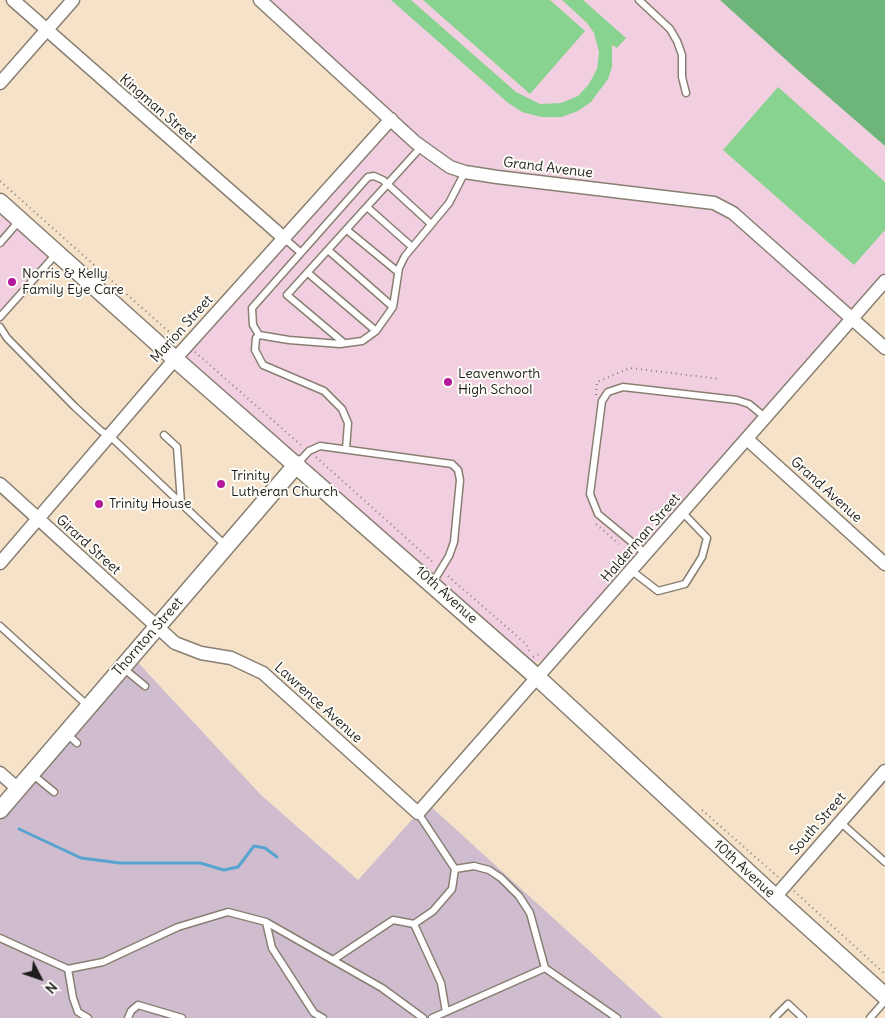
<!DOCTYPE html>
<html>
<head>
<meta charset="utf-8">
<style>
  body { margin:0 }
  #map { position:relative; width:885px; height:1018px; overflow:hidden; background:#f5e2c8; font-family:Delius,sans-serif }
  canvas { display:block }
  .north { position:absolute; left:15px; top:953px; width:50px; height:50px; -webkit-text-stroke:4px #fdfcf7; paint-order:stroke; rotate:131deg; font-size:14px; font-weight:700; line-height:20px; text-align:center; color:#1c1c1c }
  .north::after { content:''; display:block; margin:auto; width:18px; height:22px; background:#1c1c1c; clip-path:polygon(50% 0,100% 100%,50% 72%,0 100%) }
</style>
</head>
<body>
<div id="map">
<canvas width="885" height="1018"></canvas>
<div class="north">N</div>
</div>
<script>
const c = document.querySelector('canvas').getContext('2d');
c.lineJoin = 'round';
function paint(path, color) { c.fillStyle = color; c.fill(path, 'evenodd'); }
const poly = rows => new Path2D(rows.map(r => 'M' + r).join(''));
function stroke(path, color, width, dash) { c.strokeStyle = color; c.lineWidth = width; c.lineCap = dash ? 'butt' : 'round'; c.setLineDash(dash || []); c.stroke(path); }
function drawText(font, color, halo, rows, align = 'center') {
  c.font = font + ' Delius,sans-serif'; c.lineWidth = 4; c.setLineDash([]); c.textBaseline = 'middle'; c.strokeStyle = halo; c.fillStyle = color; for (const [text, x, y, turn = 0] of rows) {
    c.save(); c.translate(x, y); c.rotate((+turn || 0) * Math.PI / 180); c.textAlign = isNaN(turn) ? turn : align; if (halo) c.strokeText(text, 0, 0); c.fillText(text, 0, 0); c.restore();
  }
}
paint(poly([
  [260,0,720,0,885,146,885,281,547,659,530,664,175,359,391,119],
  [8,209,61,256,0,324,0,218]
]), '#f2cfe0');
paint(poly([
  [132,656,261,795,358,880,427,803,663,1018,0,1018,0,810]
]), '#cfbdcf');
paint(poly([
  [391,0,411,0,516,92,540,104,561,103,578,96,589,84,597,69,599,52,594,33,587,23,562,0,583,0,626,38,617,48,612,45,612,67,608,79,591,102,578,111,562,117,541,117,522,112,507,102],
  [423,0,550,0,585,31,530,94],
  [778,87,885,182,885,230,854,265,723,150]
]), '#89d390');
paint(poly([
  [720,0,885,0,885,146,795,68]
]), '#6eb57a');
stroke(poly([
  [19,829,81,858,120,863,200,863,224,870,238,867,254,846,265,848,277,857]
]), '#57a4d0', 3);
const service = poly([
  [639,0,670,29,677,41,682,55,682,77,686,93],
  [367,207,411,246],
  [431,224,383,180,374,176,368,177,252,308,253,325,259,335,289,340,340,344,362,341,376,331,393,307,399,268,405,256,449,203,465,172],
  [347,230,398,272],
  [285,239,300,252],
  [0,243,19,221],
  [328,250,393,307],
  [308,273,376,331],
  [0,317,57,253],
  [0,327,7,338,75,407,101,431,110,436,225,545],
  [259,335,256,338,255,350,263,365,324,391,342,409,348,423,346,449],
  [344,343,287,295,421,147],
  [164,435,177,447,181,503],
  [297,464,309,451,320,446,452,464,458,470,460,480,454,542,449,556,432,584],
  [646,554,598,514,590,494,602,401,608,392,623,387,737,400,749,404,766,418],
  [632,571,658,591,685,584,702,557,707,538,683,513],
  [0,626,88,706],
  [123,668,145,686],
  [67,734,77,743],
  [32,774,54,792],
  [840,822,885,862],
  [455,869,474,866,489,870,501,878,519,896,530,913,545,968,617,1018],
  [266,922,272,948,314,1013,323,1018],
  [414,924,441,983,446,1012],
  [0,938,68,969,103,962,178,927,228,912,266,922,382,988,423,1018],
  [333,960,393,920,414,924,433,911,452,889,455,869,418,813],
  [68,969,73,998,78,1012,88,1018],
  [128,1018,131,1011,138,1005,182,1018],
  [432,1018,545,968],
  [774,1018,788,1004,803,1018],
  [870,1018,885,1001]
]);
const minor = poly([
  [13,0,285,239],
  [260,0,415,142,450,167,465,172,497,177,714,203,733,213,885,348],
  [0,83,73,0],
  [747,439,885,564],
  [0,484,175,643,201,653,231,658,263,673,418,813,885,281],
  [0,563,175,359,391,119],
  [0,773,18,789],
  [775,897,885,771]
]);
const tertiary = poly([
  [0,202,175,359,538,678,775,897,885,996],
  [0,810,297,464]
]);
stroke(service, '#887f72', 9);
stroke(minor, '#887f72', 15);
stroke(tertiary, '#887f72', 19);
stroke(poly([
  [0,181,177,339],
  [195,352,302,446],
  [596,395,597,382,630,368,720,379],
  [316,457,435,564],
  [596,524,619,544],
  [448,576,526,644,531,654],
  [533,657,542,653],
  [702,810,778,877],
  [794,891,885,974]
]), '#887f72', 2, [1, 4]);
stroke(service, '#fff', 6);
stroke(minor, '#fff', 12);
stroke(tertiary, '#fff', 16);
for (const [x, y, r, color] of [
  [12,282,5,"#b5179e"],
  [448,382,5,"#b5179e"],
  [221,484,5,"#b5179e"],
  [99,504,5,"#b5179e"]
]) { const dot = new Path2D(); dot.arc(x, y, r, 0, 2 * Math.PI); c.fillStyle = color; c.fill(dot); stroke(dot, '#fdfcf7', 2); }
drawText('14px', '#1c1c1c', '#fdfcf7', [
  ["Kingman Street",158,109,41],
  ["Grand Avenue",548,168,7],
  ["Marion Street",182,329,-48],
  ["Grand Avenue",826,490,42],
  ["Halderman Street",641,538,-49],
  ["Girard Street",88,545,42],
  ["10th Avenue",446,595,42],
  ["Thornton Street",148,637,-49],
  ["Lawrence Avenue",318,703,42],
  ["South Street",818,824,-49],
  ["10th Avenue",744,869,43]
]);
drawText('14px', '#1c1c1c', '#fdfcf7', [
  ["Norris & Kelly",22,274],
  ["Family Eye Care",22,290],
  ["Leavenworth",458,374],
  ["High School",458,390],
  ["Trinity",231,476],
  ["Lutheran Church",231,492],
  ["Trinity House",109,504]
], 'left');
</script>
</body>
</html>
